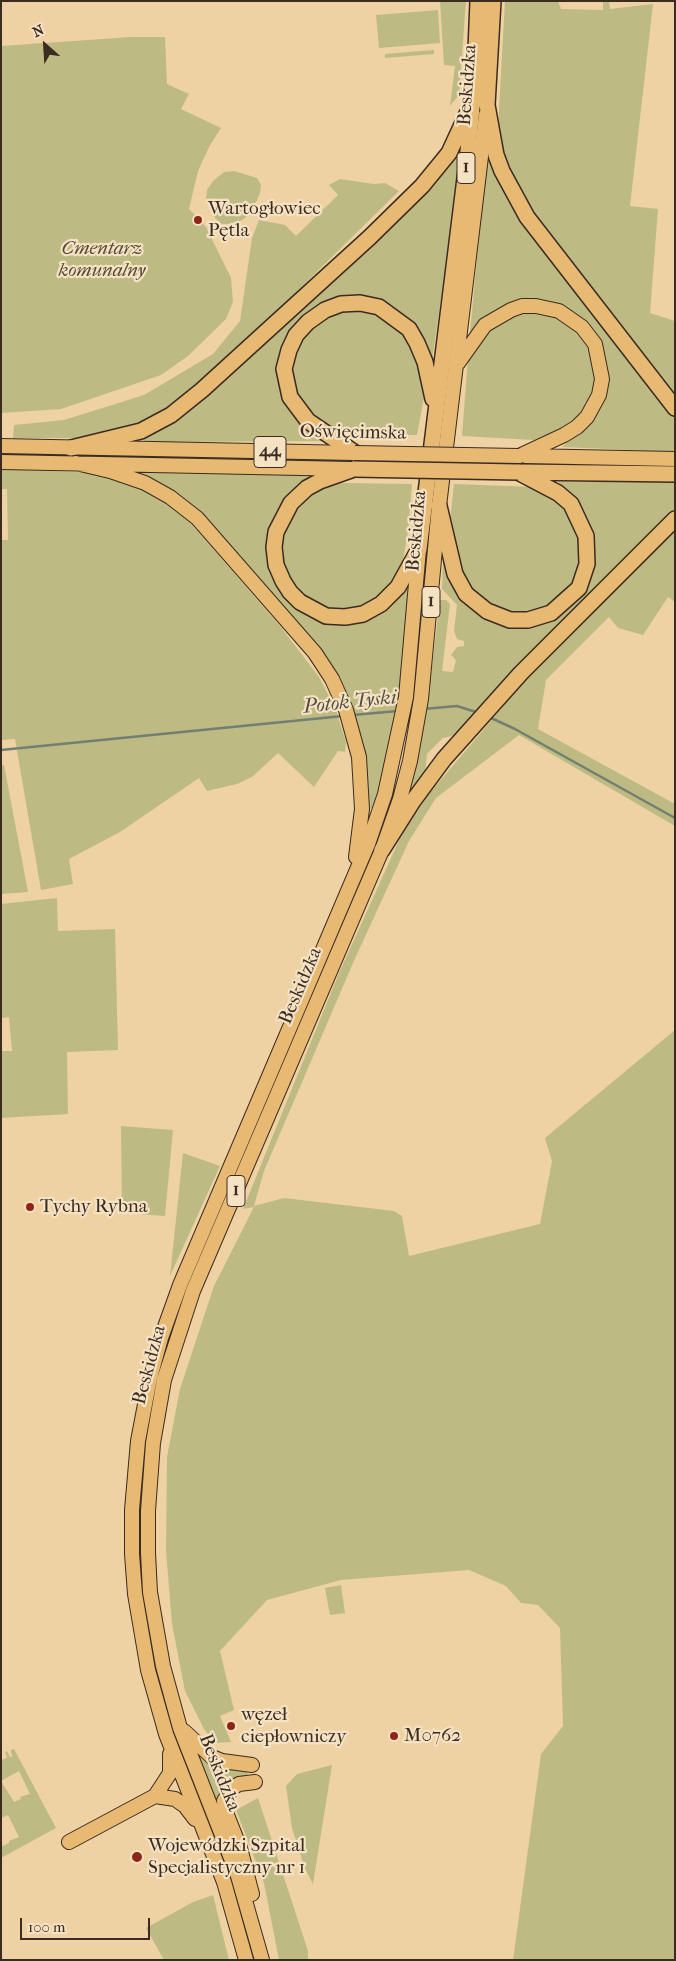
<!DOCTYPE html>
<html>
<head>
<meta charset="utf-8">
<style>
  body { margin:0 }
  #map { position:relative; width:676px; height:1961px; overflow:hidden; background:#eed2a3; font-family:"IM FELL French Canon",serif }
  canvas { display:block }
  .frame { position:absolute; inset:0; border:2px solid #3b2b22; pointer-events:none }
  .north { position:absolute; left:20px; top:20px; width:50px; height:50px; -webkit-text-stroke:4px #f4e2c3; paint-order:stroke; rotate:334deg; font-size:14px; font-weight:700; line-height:20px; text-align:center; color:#3b2b22 }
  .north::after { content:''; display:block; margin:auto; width:18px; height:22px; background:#3b2b22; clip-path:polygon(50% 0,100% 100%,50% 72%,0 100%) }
  .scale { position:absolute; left:20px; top:1918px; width:130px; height:22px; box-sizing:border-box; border:2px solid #3b2b22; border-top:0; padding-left:6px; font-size:15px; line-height:18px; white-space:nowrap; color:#3b2b22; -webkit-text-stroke:4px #f4e2c3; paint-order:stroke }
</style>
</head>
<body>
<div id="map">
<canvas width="676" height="1961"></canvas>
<div class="frame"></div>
<div class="north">N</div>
<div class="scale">100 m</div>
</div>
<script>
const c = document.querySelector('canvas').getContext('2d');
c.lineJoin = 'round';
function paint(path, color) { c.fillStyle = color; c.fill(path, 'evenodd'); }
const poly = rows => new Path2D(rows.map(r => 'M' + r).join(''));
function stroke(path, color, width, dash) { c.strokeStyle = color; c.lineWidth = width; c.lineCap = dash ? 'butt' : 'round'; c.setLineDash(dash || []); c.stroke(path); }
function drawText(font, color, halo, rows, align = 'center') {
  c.font = font + ' "IM FELL French Canon",serif'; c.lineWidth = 4.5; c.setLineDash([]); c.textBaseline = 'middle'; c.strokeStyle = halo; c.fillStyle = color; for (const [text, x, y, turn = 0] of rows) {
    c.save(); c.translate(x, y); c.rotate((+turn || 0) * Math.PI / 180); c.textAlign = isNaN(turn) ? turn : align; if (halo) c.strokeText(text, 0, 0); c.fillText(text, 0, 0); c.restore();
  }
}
paint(poly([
  [440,1,466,1,459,95,450,106,455,66,444,65],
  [505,1,558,1,561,9,603,10,603,1,609,1,610,9,653,4,630,206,658,209,650,313,675,321,675,397,557,245,519,191,505,163,498,128],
  [438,10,440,43,379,48,376,15],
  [131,37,165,37,167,84,189,94,181,109,221,128,209,147,198,171,189,209,206,227,231,278,233,302,226,319,188,356,161,375,61,409,1,413,1,46],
  [434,50,434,54,385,58,385,54],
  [463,145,432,361,418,330,401,313,377,299,326,304,279,372,328,441,145,442,143,437,458,146],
  [492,155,504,192,659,400,675,415,675,452,562,447,578,433,606,385,579,317,556,303,531,299,498,310,470,333,482,204,488,156],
  [234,171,257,178,261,185,260,193,254,207,245,218,235,224,222,224,215,218,206,198,207,190,213,181,224,172],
  [340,179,374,184,385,183,399,191,219,368,153,421,90,438,13,438,14,425,64,420,144,395,213,354,240,321,252,238,259,220,285,225,296,236,338,195,329,185],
  [343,307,369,308,402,326,419,357,425,392,417,435,353,435,336,432,318,423,292,392,289,372,303,333],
  [522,312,552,313,586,338,598,376,592,401,576,422,534,440,462,436,468,358,479,339,498,321],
  [11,452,355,458,354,463,11,457],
  [1,469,99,473,127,481,179,510,280,626,319,677,336,710,346,742,345,752,338,751,314,787,278,753,252,777,237,784,207,791,199,778,120,832,69,859,73,884,41,890,15,739,1,740,1,540,8,540,7,489,1,489],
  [133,471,319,475,300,487,276,512,269,539,282,588,337,621,410,578,402,681,388,765,375,808,367,809,342,689,165,488],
  [559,482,675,482,675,513,461,734,443,738,427,754,425,773,406,798,426,714,440,600,446,600,450,604,442,671,453,672,456,660,451,655,457,647,464,646,464,641,457,639,454,631,457,605,442,589,443,558,446,558,455,589,468,605,542,622,592,562,559,488],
  [347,483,412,484,408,531,401,572,379,601,353,612,332,614,290,587,279,565,283,527,292,507,324,484],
  [454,484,533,487,555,496,571,514,582,537,582,566,571,590,552,606,526,615,502,612,469,591,453,548,450,521],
  [675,524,675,602,668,597,643,635,618,628,609,617,546,680,538,729,675,804,675,826,519,735,436,798,409,841,353,963,264,1171,254,1206,284,1198,394,1211,402,1216,409,1256,540,1224,552,1161,545,1138,675,1030,675,1960,513,1960,541,1754,563,1726,560,1628,538,1605,521,1603,506,1586,469,1570,341,1580,267,1600,220,1651,234,1710,220,1716,231,1742,215,1743,204,1729,185,1691,172,1624,166,1551,167,1457,180,1389,214,1286,254,1207,243,1209,339,973,401,836,428,795,523,683,600,606,640,558],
  [4,765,28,892,1,894,1,766],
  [57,898,58,931,115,929,118,1050,67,1052,68,1114,1,1118,1,1051,12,1051,9,1017,1,1018,1,904],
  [121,1126,173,1130,165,1216,122,1213],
  [183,1153,220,1166,170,1276],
  [341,1585,345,1613,330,1615,325,1588],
  [14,1749,56,1828,1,1858,1,1843,3,1846,9,1843,9,1841,19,1837,8,1815,1,1818,1,1760,7,1758,5,1752,7,1751,10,1757,12,1757,11,1750],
  [19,1771,30,1794,20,1797,21,1799,14,1802,1,1781],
  [195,1752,247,1769,248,1778,219,1811],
  [332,1765,313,1884,305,1869,292,1828,286,1786,297,1774],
  [258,1798,308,1951,308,1960,279,1960,264,1883,236,1810],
  [213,1895,229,1960,164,1960,146,1928,193,1902]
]), '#bdbb83');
stroke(poly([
  [423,709,457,706,479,713],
  [353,715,398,711],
  [489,717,515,729,675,818],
  [1,750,343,716]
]), '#737f72', 2.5);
const major = poly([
  [458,363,485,325,511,310,522,306,536,306,559,311,582,327,595,344,602,379,599,395,587,417,577,427,564,435,519,456],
  [1,446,355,453],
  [525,456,675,459],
  [1,462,351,469],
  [76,463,110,471,145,483,170,497,197,518,315,653,332,679,346,710,359,757,362,809,356,857],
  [184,1731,212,1757,222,1761,252,1765],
  [155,1796,175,1799,185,1806,195,1819],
  [69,1842,155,1796,170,1773,170,1754],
  [252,1894,240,1848,225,1810,224,1801,232,1788,239,1784,255,1782],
  [246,1960,224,1882,166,1734,148,1670,135,1594,132,1554,132,1510,138,1441,150,1378,161,1338,180,1285,368,844,385,794,406,697,419,549],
  [262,1960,238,1876,180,1728,163,1666,150,1592,148,1553,148,1511,153,1443,164,1380,193,1291,382,850,400,799,410,761,421,699,439,506,486,115]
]);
const highway = poly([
  [493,1,487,105,496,155,502,171,527,217,675,408],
  [71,448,141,431,171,415,202,390,370,237,422,186,449,153,467,114],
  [355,453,308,421,290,397,284,369,289,350,296,335,308,322,325,310,341,304,360,303,379,307,409,329,417,343,425,362,433,399],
  [354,469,320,481,307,488,291,503,276,532,274,547,276,565,283,581,290,592,300,602,326,616,345,617,363,614,381,604,398,587,419,549,467,162,475,74,478,1],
  [522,472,675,474],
  [439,506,455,574,466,594,487,611,510,620,528,620,551,613,579,588,587,564,586,536,571,504,558,493,518,472],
  [382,850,413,801,444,759,521,673,675,519]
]);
stroke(major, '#3b2b22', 16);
stroke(highway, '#3b2b22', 18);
stroke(major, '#e7b972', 14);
stroke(highway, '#e7b972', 15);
const majorBridge = poly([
  [355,453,519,456]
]);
const highwayBridge = poly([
  [354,469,518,472]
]);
stroke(majorBridge, '#3b2b22', 16, []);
stroke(highwayBridge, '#3b2b22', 18, []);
stroke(majorBridge, '#e7b972', 14);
stroke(highwayBridge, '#e7b972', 15);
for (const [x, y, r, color] of [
  [198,220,5,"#8f2418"],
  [30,1207,5,"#8f2418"],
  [231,1726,5,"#8f2418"],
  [394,1736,5,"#8f2418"],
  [137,1857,6,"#8f2418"]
]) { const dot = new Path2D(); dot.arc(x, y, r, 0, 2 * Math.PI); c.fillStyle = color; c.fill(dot); stroke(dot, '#f4e2c3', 2); }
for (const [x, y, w] of [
  [466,168,18],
  [270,452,32],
  [431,602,18],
  [236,1191,18]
]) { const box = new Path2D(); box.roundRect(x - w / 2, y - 15.5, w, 31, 4); c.fillStyle = '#f4e2c3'; c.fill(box); stroke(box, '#3b2b22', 1); }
drawText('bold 18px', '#3b2b22', null, [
  ["1",466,168],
  ["44",270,452],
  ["1",431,602],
  ["1",236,1191]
]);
drawText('19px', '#3b2b22', '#f4e2c3', [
  ["Beskidzka",468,85,-86],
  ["Oświęcimska",353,433,1],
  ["Beskidzka",417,531,-85],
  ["Beskidzka",301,986,-67],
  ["Beskidzka",150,1365,-75],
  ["Beskidzka",219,1773,68]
]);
drawText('19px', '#3b2b22', '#f4e2c3', [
  ["Wartogłowiec",208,209],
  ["Pętla",208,231],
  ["Tychy Rybna",40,1207],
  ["węzeł",241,1715],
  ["ciepłowniczy",241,1737],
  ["M0762",404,1736],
  ["Wojewódzki Szpital",148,1846],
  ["Specjalistyczny nr 1",148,1868]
], 'left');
drawText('italic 19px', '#554835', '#f4e2c3', [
  ["Cmentarz",102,249],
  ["komunalny",102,271]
]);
drawText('italic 20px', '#524e44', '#f4e2c3', [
  ["Potok Tyski",350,703,-6]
]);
</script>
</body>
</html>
